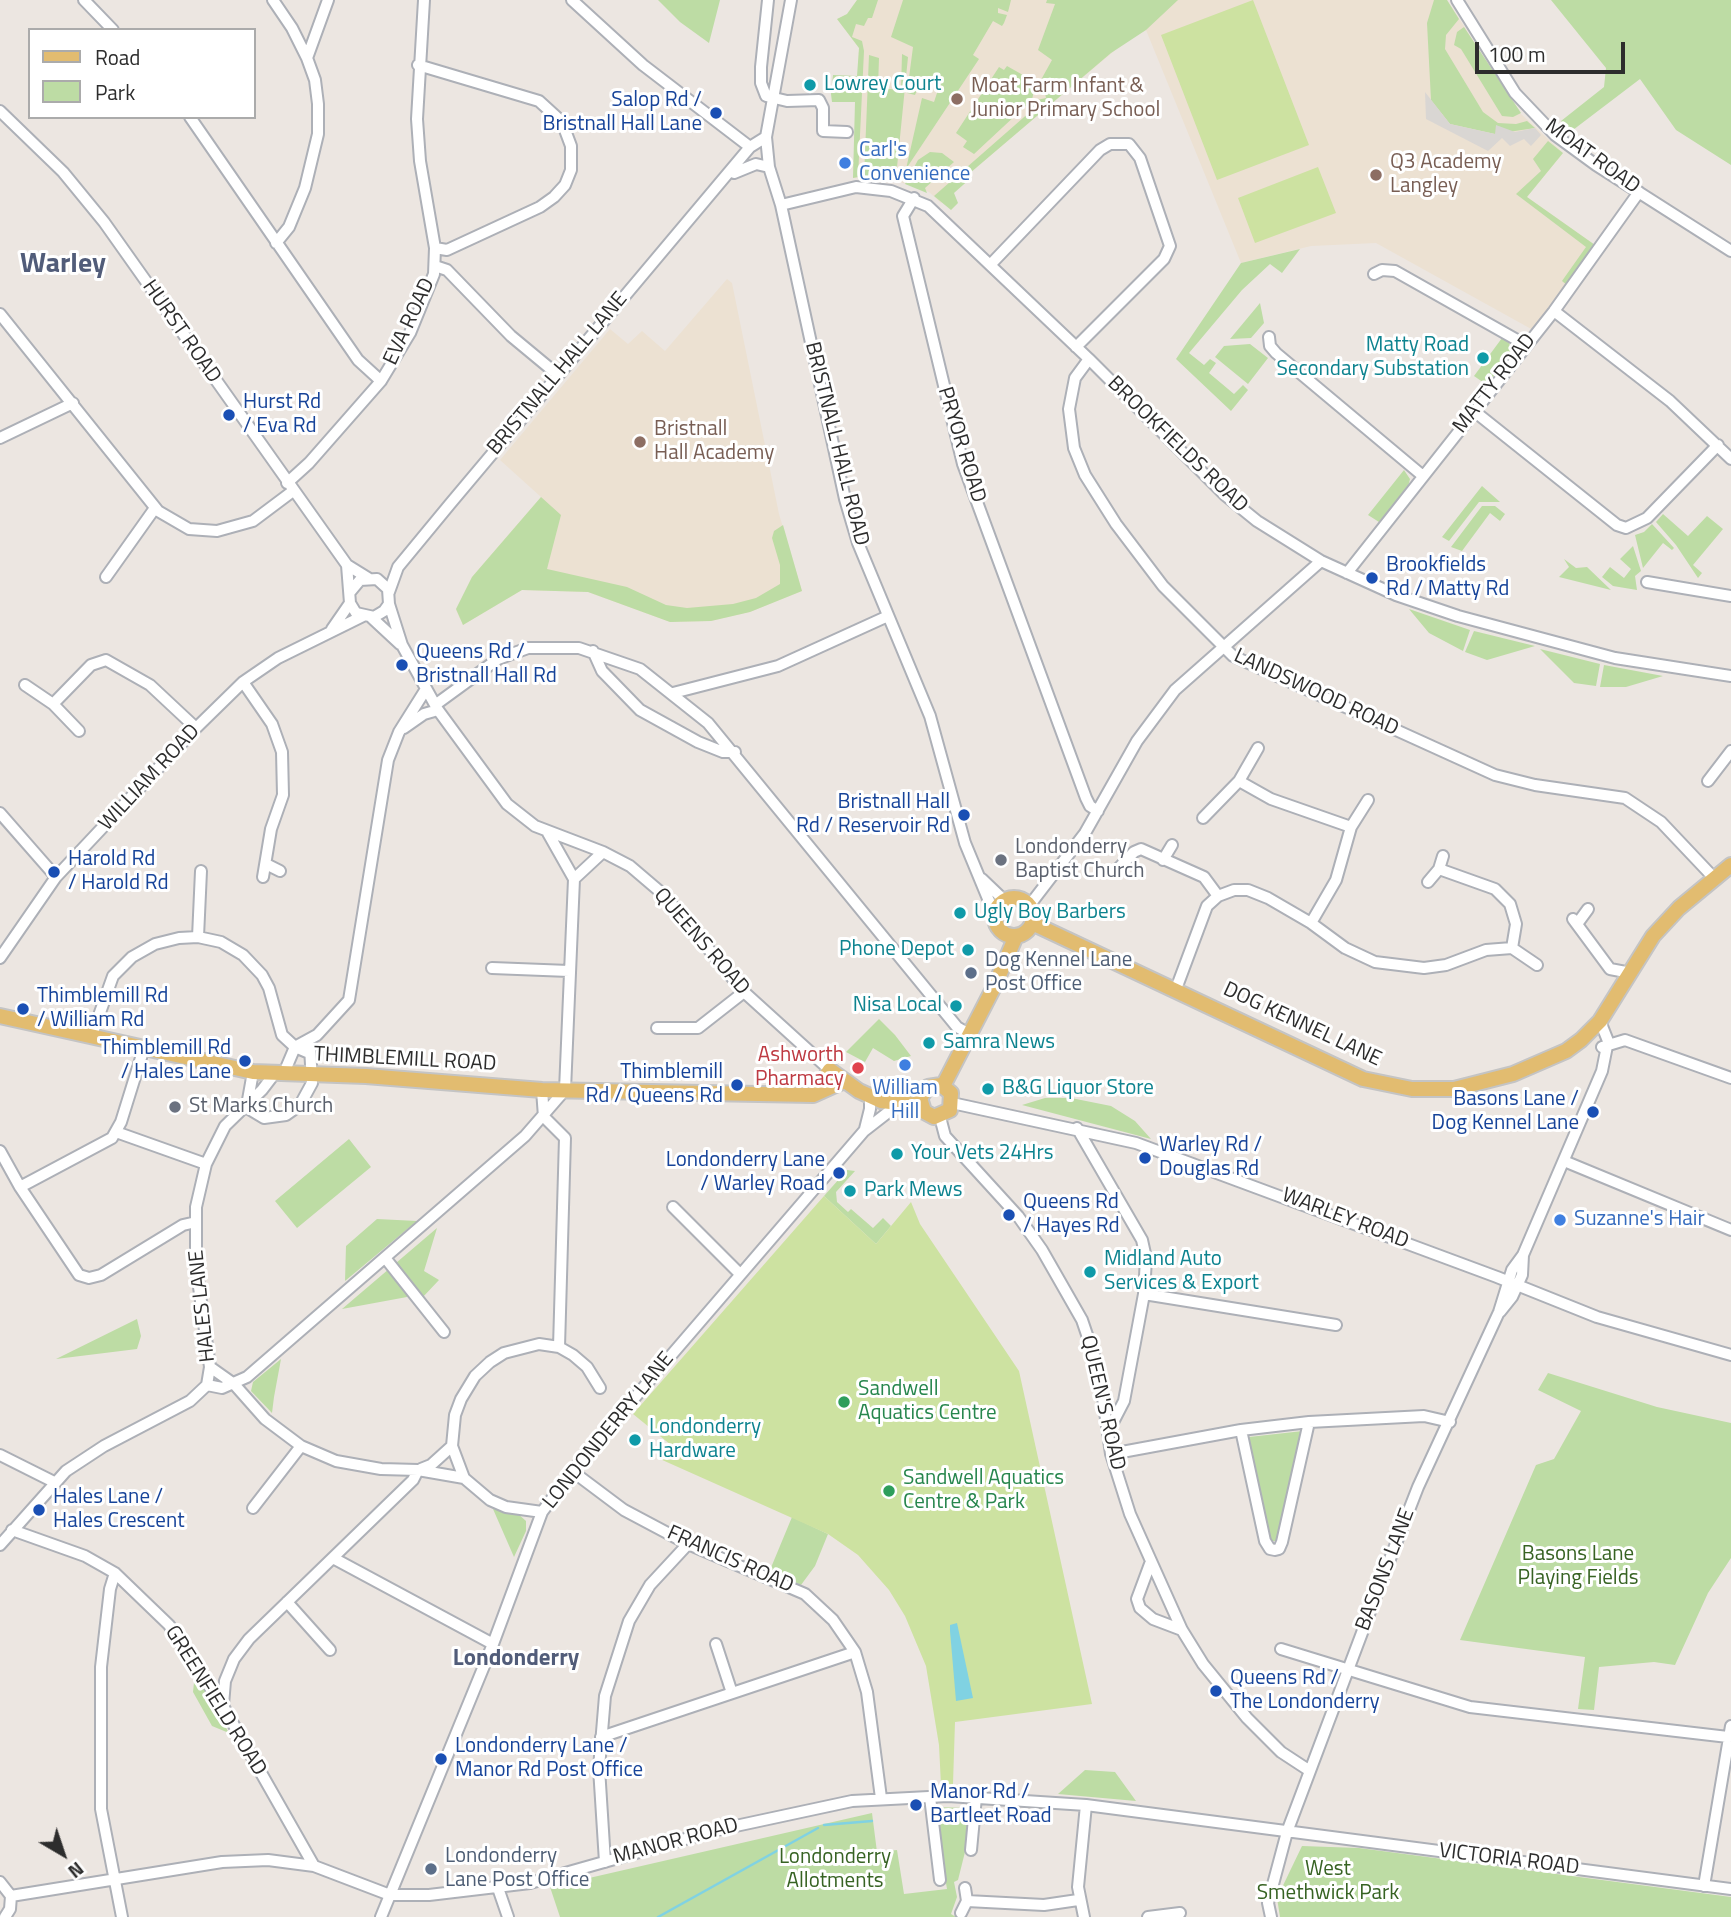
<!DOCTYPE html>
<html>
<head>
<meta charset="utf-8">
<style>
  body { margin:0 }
  #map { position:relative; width:1731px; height:1917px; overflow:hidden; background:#ece6e1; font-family:"Titillium Web",sans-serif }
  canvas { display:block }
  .legend { position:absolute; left:28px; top:28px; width:228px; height:91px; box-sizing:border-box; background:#fff; border:2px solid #ababab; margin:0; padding:9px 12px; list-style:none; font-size:21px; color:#2d2d2d }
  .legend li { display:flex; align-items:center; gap:14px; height:35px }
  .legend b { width:35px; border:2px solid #ababab }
  .north { position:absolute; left:28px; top:1819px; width:70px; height:70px; -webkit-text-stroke:5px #fff; paint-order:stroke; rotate:141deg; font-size:19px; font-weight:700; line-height:28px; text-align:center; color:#2d2d2d }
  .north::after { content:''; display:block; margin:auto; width:24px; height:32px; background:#2d2d2d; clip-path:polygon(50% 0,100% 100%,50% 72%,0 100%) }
  .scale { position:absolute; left:1475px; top:42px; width:150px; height:32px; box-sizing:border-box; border:4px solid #2d2d2d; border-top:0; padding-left:9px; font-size:21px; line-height:24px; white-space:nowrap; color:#2d2d2d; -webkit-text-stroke:5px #fff; paint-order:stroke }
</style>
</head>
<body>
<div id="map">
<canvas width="1731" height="1917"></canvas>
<ul class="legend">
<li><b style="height:9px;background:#e2bc70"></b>Road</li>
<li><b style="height:19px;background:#bddca4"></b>Park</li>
</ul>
<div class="north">N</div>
<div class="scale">100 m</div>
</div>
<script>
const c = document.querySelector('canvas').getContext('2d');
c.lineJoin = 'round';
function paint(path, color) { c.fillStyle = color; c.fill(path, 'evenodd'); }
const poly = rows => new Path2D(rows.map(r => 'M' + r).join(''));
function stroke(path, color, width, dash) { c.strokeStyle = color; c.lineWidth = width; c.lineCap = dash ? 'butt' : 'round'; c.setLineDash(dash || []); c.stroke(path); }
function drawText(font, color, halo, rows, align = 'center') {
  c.font = font + ' "Titillium Web",sans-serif'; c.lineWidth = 6; c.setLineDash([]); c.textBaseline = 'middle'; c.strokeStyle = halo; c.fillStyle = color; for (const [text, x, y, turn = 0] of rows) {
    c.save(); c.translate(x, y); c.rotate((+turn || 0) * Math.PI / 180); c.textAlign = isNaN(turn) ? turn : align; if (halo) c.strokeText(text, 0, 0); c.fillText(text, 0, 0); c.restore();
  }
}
paint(poly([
  [857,0,1447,0,1520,113,1563,153,1527,197,1595,245,1533,330,1376,243,1311,246,1241,263,1146,30,1126,41,1031,121,970,173,972,177,941,203,929,192,891,179,853,178,859,48,837,19,847,14],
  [727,279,732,283,779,514,802,591,750,612,711,621,670,622,588,592,522,590,463,625,456,610,472,577,541,497,500,460,610,329,628,344,642,331,665,351]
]), '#ece1d2');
paint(poly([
  [658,0,720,0,709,43,680,22],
  [857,0,878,0,872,18,868,18,864,26,856,24,852,37,862,41,864,51,858,177,853,178,855,102,832,102,831,94,833,75,857,76,859,48,837,19,847,14],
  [903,0,1011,0,1008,12,998,8,998,13,1007,15,1004,23,1002,26,993,21,973,55,979,59,906,169,922,98,934,102,939,87,921,80,915,95,907,93,913,47,891,37],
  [1047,0,1178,0,1146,30,1111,53,970,173,972,177,954,193,958,203,951,210,934,196,1031,111,1037,100,1046,98,1042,78,1052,60,1038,50,1055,4,1046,3],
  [1434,0,1447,0,1459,19,1446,35,1445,49,1483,112,1498,123,1516,124,1527,121,1535,128,1495,134,1450,124,1431,100,1427,23],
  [1551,0,1731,0,1731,165,1676,130,1640,79,1569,133,1561,121,1604,87,1606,68],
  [1464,27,1521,113,1513,117,1502,116,1461,49,1454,45,1457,32],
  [902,54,908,57,897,167,900,178,898,181,864,177,869,55,879,58,878,88,901,90],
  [1007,66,1030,79,1034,90,1032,100,974,154,963,147,967,141,956,133,999,67,1004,70],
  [1548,141,1563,153,1527,197,1595,245,1567,285,1562,281,1586,247,1516,194,1541,171,1533,159],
  [930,152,942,153,954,162,925,188,927,193,905,184,918,160],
  [1300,249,1282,273,1270,264,1242,290,1189,353,1204,365,1210,359,1216,363,1209,373,1234,394,1243,385,1248,390,1231,411,1176,359,1241,263],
  [1260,303,1264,323,1251,338,1230,339],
  [1502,338,1509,343,1512,352,1487,385,1474,376],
  [1250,344,1268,358,1248,384,1215,357,1224,346],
  [1404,470,1410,479,1408,487,1379,522,1368,515],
  [1482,486,1500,502,1479,502,1449,541,1442,537],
  [541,497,561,515,547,569,627,587,666,605,687,608,733,604,756,598,780,584,780,565,772,538,774,531,783,525,802,591,750,612,711,621,670,622,588,592,522,590,463,625,456,609,472,577],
  [1482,506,1495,506,1505,514,1500,521,1490,513,1462,551,1451,547],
  [1663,514,1688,536,1707,516,1723,529,1693,565,1702,573,1698,578,1676,545,1656,522],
  [1652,524,1674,548,1672,550,1663,543,1643,568,1635,535,1644,532],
  [1633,546,1641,571,1635,576,1637,590,1613,586,1602,577,1610,567,1624,578,1631,569,1620,559],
  [1564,559,1576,568,1587,567,1611,590,1559,577,1569,567],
  [1409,609,1470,630,1463,651,1429,633],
  [1474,631,1535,646,1487,660,1465,652],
  [1540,649,1600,664,1596,686,1574,683],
  [1604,665,1663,676,1626,687,1600,687],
  [879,1019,895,1035,911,1056,894,1061,873,1048,865,1062,846,1052],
  [1045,1098,1071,1098,1111,1106,1135,1121,1151,1139,1022,1105],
  [349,1139,371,1167,297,1228,275,1201],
  [847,1170,855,1171,836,1192,837,1202,848,1212,851,1209,873,1228,883,1218,891,1226,876,1244,824,1196],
  [377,1219,417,1221,345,1281,346,1246],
  [437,1228,424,1271,439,1280,422,1298,415,1290,407,1297,342,1309],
  [137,1319,141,1336,137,1349,56,1359],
  [281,1359,274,1397,272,1413,251,1391,253,1382],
  [1548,1373,1657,1407,1731,1423,1731,1558,1708,1593,1675,1665,1654,1662,1599,1667,1594,1710,1578,1709,1585,1657,1460,1640,1536,1465,1554,1459,1581,1411,1538,1390],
  [1303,1431,1278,1541,1271,1541,1249,1437],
  [493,1509,517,1513,526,1521,526,1531,514,1557],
  [792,1517,828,1534,815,1566,801,1585,770,1570],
  [195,1673,229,1733,212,1726,193,1692],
  [1085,1770,1115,1772,1136,1801,1058,1794],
  [933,1807,969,1808,967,1844,958,1880,954,1882,957,1897,951,1914,956,1917,560,1917,550,1887,872,1813,877,1852,897,1850,904,1894,947,1889],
  [1302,1846,1359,1848,1731,1897,1731,1917,1280,1917,1277,1898]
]), '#bddca4');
paint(poly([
  [1253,0,1309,145,1217,180,1161,35],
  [1318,167,1336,213,1255,243,1238,198],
  [824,1196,876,1244,911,1202,920,1224,1019,1371,1092,1704,955,1722,953,1784,941,1785,939,1745,926,1666,905,1616,889,1590,858,1555,828,1534,660,1459,671,1445,633,1414]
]), '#cde2a1');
paint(poly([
  [1425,92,1450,124,1495,134,1496,125,1515,132,1535,128,1541,135,1531,146,1524,139,1510,146,1502,138,1488,151,1426,119]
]), '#d9d6d3');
paint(poly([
  [957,1623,973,1698,956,1701,950,1631,950,1625]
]), '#80d2e2');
stroke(poly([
  [824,1825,872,1821],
  [658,1917,818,1828]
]), '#80d2e2', 2.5);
const minor = poly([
  [84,0,113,30],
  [273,0,292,28,307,58,315,80,318,104,318,134,305,188,289,227,276,243],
  [572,0,643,65,750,147],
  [768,0,761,67,761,83,766,96,787,101,819,100,823,108,823,131,847,132],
  [791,0,766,137,769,167,781,205,845,499,858,543,930,716,965,843,996,918],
  [1457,0,1515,93,1555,135,1596,165,1731,251],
  [307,58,328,0],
  [418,65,539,101,562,122,571,146,571,170,565,185,554,197,540,207,447,250,435,248],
  [0,111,63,172,104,222,347,565,368,578],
  [190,117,358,360,381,381],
  [734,173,756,164,769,167],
  [914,198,903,216,963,464,1086,798,1090,806,1098,811],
  [781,205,856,187,891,191,928,206,1089,359,1225,495,1257,521,1321,561,1396,595,1458,616,1615,658,1731,676],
  [991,264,1100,150,1110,144,1129,144,1140,158,1170,246,1164,259,1076,347],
  [435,266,447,270,511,336,558,375],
  [1374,274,1382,270,1395,271,1526,345],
  [1554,311,1670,401,1731,459],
  [0,314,158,511,189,529,217,531,253,521,293,491],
  [1269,337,1270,346,1276,353,1423,476],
  [1089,359,1075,378,1069,409,1074,448,1085,475,1116,524,1163,586,1233,656,1495,775,1535,785,1625,798,1661,822,1714,878],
  [1474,411,1617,525,1626,528,1647,518,1718,445],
  [0,438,73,403],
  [287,483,309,463,381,381,410,333,434,274,435,248,420,161,417,119,424,0],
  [347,565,350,603,356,613,374,617,384,611,389,604,388,589,377,579,360,580,350,592],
  [1347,573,1554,311,1639,192],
  [106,577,155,508],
  [1647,582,1731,596],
  [389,592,398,567,450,504,750,147,766,137],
  [389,604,402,645,438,710,507,804,535,826,603,852,630,866,664,895,744,992,830,1070],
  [372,618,400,644],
  [332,629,350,603],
  [593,651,602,671,640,710,698,742,723,752,735,752],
  [243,682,272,724,282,752,283,795,271,829,263,877],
  [25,685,53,704,79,731],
  [673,693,778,666,888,616],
  [53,704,91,665,106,660,150,685,196,728],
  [435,705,498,659,528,648,579,648,640,669,708,723,957,1027,971,1035],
  [404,728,424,714,438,710],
  [1239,781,1271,799,1351,827],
  [1708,781,1731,751],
  [0,813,56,877],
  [1203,818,1239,781,1258,748],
  [1163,860,1172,845],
  [266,864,280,871],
  [1439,869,1495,889,1510,904,1516,924,1512,948],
  [1115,872,1134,852,1141,849,1204,877,1218,896],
  [574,879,603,852],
  [982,879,1005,901],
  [1428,882,1439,869,1443,856],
  [1029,906,1085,833,1137,741,1175,690,1321,561],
  [1573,919,1610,969,1631,973],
  [1311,923,1336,880,1351,827,1368,800],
  [1577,924,1588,909],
  [198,937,201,871],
  [0,958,56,877,196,728,243,682,278,658,363,616],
  [492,968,569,971],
  [1176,989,1207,906,1218,896,1234,890,1248,890,1268,898,1311,923,1345,948,1375,962,1424,968,1446,965,1486,950,1512,948,1537,965],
  [657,1028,698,1028,744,992],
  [92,1035,113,976,132,957,155,944,179,938,198,937,221,942,243,955,262,975,269,988,282,1035,295,1047,309,1053],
  [1602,1047,1625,1040,1731,1078],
  [284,1073,295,1047,317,1035,349,1000,388,760,399,732,426,689],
  [542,1090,544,1117,565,1138,559,1347],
  [248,1100,253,1072],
  [952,1103,1136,1143,1497,1277,1597,1317,1731,1355],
  [244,1106,264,1118,286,1115,300,1105,312,1083,310,1047],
  [940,1117,945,1136,1018,1216,1042,1250,1082,1320,1099,1370,1111,1454,1130,1514,1182,1630,1203,1664,1247,1718,1281,1752,1310,1771],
  [1077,1128,1142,1240,1146,1258,1144,1294,1124,1401,1109,1430],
  [865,1129,870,1109,870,1095],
  [116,1132,206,1164],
  [0,1151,20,1187,79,1275,89,1278,101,1275,183,1225,196,1222],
  [1564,1161,1731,1230],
  [20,1187,112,1138,121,1122,144,1048],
  [673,1207,740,1274],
  [386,1259,444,1332],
  [1144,1294,1336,1325],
  [1500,1312,1512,1297,1522,1275,1523,1255],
  [210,1367,234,1384,265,1419,301,1446,336,1461,381,1469,418,1470,464,1478],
  [207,1385,222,1388,247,1377,525,1136,565,1090,574,879,548,833],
  [1241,1430,1265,1541,1270,1549,1275,1550,1279,1549,1282,1542,1309,1422],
  [1111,1454,1241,1430,1309,1422,1424,1416,1450,1422],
  [0,1455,54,1482],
  [421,1469,431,1465,452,1446],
  [572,1471,624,1510,688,1544,805,1594,833,1620,855,1652,867,1692,881,1798],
  [253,1508,301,1446],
  [542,1512,506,1507,490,1500,464,1478,452,1446,455,1415,461,1399,475,1376,490,1362,504,1353,539,1344,559,1347,573,1355,587,1367,600,1388],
  [12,1530,85,1556,115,1573,169,1625,223,1706,314,1866],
  [0,1545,66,1471,104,1446,190,1401,207,1385,210,1367,196,1265,196,1207,206,1164,225,1126,262,1090,275,1073],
  [333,1558,493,1644],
  [1150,1564,1137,1599,1140,1608,1153,1619,1182,1630],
  [115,1573,110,1589,101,1667,101,1809,122,1917],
  [287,1602,330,1650],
  [716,1644,732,1693],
  [1281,1649,1470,1707,1728,1737],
  [223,1705,225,1681,234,1659,249,1639,413,1480,418,1470],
  [601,1737,855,1652],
  [930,1797,940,1880],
  [971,1850,976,1797],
  [605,1862,599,1768,605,1696,629,1621,650,1585,688,1544],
  [0,1882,11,1896,10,1909,5,1917],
  [1704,1886,1731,1726],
  [498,1888,508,1917],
  [11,1896,222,1862,268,1860,314,1866,390,1895,429,1895,530,1883,717,1830,852,1801,948,1796,1086,1805,1731,1889],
  [967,1901,1044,1905,1078,1900],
  [961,1913,967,1901,965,1888],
  [381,1917,493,1644,542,1512,582,1459,864,1131,900,1103],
  [1084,1917,1078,1887,1086,1805],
  [1148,1917,1180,1913],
  [1271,1917,1268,1903,1287,1832,1383,1577,1418,1487,1499,1312,1512,1270,1523,1255,1602,1071,1608,1041,1600,1021]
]);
const major = poly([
  '995 917a19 19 0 1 1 38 0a19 19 0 1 1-38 0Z',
  [1032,923,1363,1079,1412,1089,1454,1089,1513,1074,1566,1051,1581,1040,1600,1021,1653,936,1679,908,1731,865],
  [0,1016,253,1072,366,1076,542,1090,813,1095,844,1081],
  [943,1086,995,985,1016,936],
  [814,1094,830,1070,859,1091,881,1101,910,1104,934,1117,950,1110,951,1093,941,1085,928,1087,920,1098,924,1111]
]);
stroke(minor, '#adb0b7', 14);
stroke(major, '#c4c4c4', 18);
stroke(minor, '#fff', 10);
stroke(major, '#e2bc70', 14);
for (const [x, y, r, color] of [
  [810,85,7,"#0f9aa8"],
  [957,99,7,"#8d6e63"],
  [716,113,7,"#1a4fb4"],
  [845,163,7,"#3f7fe0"],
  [1376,175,7,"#8d6e63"],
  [1483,358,7,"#0f9aa8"],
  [229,415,7,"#1a4fb4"],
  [640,442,7,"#8d6e63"],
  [1372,578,7,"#1a4fb4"],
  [402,665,7,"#1a4fb4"],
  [964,815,7,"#1a4fb4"],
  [1001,860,7,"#6b7280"],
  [54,872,7,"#1a4fb4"],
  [960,913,7,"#0f9aa8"],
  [968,950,7,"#0f9aa8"],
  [971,973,7,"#5c6f8a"],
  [956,1006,7,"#0f9aa8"],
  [23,1009,7,"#1a4fb4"],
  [929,1043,7,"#0f9aa8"],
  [245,1061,7,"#1a4fb4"],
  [905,1065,7,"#3f7fe0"],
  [858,1068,7,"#e0444e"],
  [737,1085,7,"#1a4fb4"],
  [988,1089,7,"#0f9aa8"],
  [175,1107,7,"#6b7280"],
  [1593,1112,7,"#1a4fb4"],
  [897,1154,7,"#0f9aa8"],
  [1145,1158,7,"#1a4fb4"],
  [839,1173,7,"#1a4fb4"],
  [850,1191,7,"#0f9aa8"],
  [1009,1215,7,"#1a4fb4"],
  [1560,1220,7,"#3f7fe0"],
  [1090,1272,7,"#0f9aa8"],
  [844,1402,7,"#2e9e5b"],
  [635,1440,7,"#0f9aa8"],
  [889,1491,7,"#2e9e5b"],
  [39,1510,7,"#1a4fb4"],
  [1216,1691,7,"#1a4fb4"],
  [441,1759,7,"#1a4fb4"],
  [916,1805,7,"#1a4fb4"],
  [431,1869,7,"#5c6f8a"]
]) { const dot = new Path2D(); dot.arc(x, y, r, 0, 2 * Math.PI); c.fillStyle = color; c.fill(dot); stroke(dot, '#fff', 2.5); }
drawText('21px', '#0d838f', '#fff', [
  ["Lowrey Court",824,85],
  ["Matty Road",1469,346,"right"],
  ["Secondary Substation",1469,370,"right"],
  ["Ugly Boy Barbers",974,913],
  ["Phone Depot",954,950,"right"],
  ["Nisa Local",942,1006,"right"],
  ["Samra News",943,1043],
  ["B&G Liquor Store",1002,1089],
  ["Your Vets 24Hrs",911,1154],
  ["Park Mews",864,1191],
  ["Midland Auto",1104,1260],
  ["Services & Export",1104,1284],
  ["Londonderry",649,1428],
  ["Hardware",649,1452]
], 'left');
drawText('21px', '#785e54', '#fff', [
  ["Moat Farm Infant &",971,87],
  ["Junior Primary School",971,111],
  ["Q3 Academy",1390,163],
  ["Langley",1390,187],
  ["Bristnall",654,430],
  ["Hall Academy",654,454]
], 'left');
drawText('21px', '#164399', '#fff', [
  ["Salop Rd /",702,101,"right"],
  ["Bristnall Hall Lane",702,125,"right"],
  ["Hurst Rd",243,403],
  ["/ Eva Rd",243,427],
  ["Brookfields",1386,566],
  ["Rd / Matty Rd",1386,590],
  ["Queens Rd /",416,653],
  ["Bristnall Hall Rd",416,677],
  ["Bristnall Hall",950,803,"right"],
  ["Rd / Reservoir Rd",950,827,"right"],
  ["Harold Rd",68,860],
  ["/ Harold Rd",68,884],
  ["Thimblemill Rd",37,997],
  ["/ William Rd",37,1021],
  ["Thimblemill Rd",231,1049,"right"],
  ["/ Hales Lane",231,1073,"right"],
  ["Thimblemill",723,1073,"right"],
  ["Rd / Queens Rd",723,1097,"right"],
  ["Basons Lane /",1579,1100,"right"],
  ["Dog Kennel Lane",1579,1124,"right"],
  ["Warley Rd /",1159,1146],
  ["Douglas Rd",1159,1170],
  ["Londonderry Lane",825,1161,"right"],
  ["/ Warley Road",825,1185,"right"],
  ["Queens Rd",1023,1203],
  ["/ Hayes Rd",1023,1227],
  ["Hales Lane /",53,1498],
  ["Hales Crescent",53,1522],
  ["Queens Rd /",1230,1679],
  ["The Londonderry",1230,1703],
  ["Londonderry Lane /",455,1747],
  ["Manor Rd Post Office",455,1771],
  ["Manor Rd /",930,1793],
  ["Bartleet Road",930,1817]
], 'left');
drawText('21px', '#366cbe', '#fff', [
  ["Carl's",859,151],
  ["Convenience",859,175],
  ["William",905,1089,"center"],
  ["Hill",905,1113,"center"],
  ["Suzanne's Hair",1574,1220]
], 'left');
drawText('21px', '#2d2d2d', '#fff', [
  ["MOAT ROAD",1592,157,36],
  ["EVA ROAD",410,322,-65],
  ["HURST ROAD",181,332,55],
  ["BRISTNALL HALL LANE",558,374,-50],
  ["MATTY ROAD",1495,384,-52],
  ["BRISTNALL HALL ROAD",836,444,76],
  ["PRYOR ROAD",961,445,73],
  ["BROOKFIELDS ROAD",1177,445,44],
  ["LANDSWOOD ROAD",1316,693,25],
  ["WILLIAM ROAD",150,778,-47],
  ["QUEENS ROAD",701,942,49],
  ["DOG KENNEL LANE",1302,1025,25],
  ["THIMBLEMILL ROAD",405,1060,3],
  ["WARLEY ROAD",1345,1219,21],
  ["HALES LANE",203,1306,-96],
  ["QUEEN'S ROAD",1102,1403,77],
  ["LONDONDERRY LANE",609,1431,-51],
  ["FRANCIS ROAD",730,1560,24],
  ["BASONS LANE",1386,1570,-69],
  ["GREENFIELD ROAD",215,1701,58],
  ["MANOR ROAD",676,1842,-15],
  ["VICTORIA ROAD",1509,1860,7]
]);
drawText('21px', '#5b616d', '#fff', [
  ["Londonderry",1015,848],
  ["Baptist Church",1015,872],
  ["St Marks Church",189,1107]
], 'left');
drawText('21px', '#4e5e75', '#fff', [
  ["Dog Kennel Lane",985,961],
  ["Post Office",985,985],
  ["Londonderry",445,1857],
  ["Lane Post Office",445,1881]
], 'left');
drawText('21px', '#be3a42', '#fff', [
  ["Ashworth",844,1056],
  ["Pharmacy",844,1080]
], 'right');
drawText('21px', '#27864d', '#fff', [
  ["Sandwell",858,1390],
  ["Aquatics Centre",858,1414],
  ["Sandwell Aquatics",903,1479],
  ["Centre & Park",903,1503]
], 'left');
drawText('21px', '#376323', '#fff', [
  ["Basons Lane",1578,1555],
  ["Playing Fields",1578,1579],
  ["Londonderry",835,1858],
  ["Allotments",835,1882],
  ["West",1328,1870],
  ["Smethwick Park",1328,1894]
]);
drawText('bold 23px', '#515c79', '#fff', [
  ["Londonderry",516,1659]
]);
drawText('bold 28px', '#515c79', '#fff', [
  ["Warley",63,265]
]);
</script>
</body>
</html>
